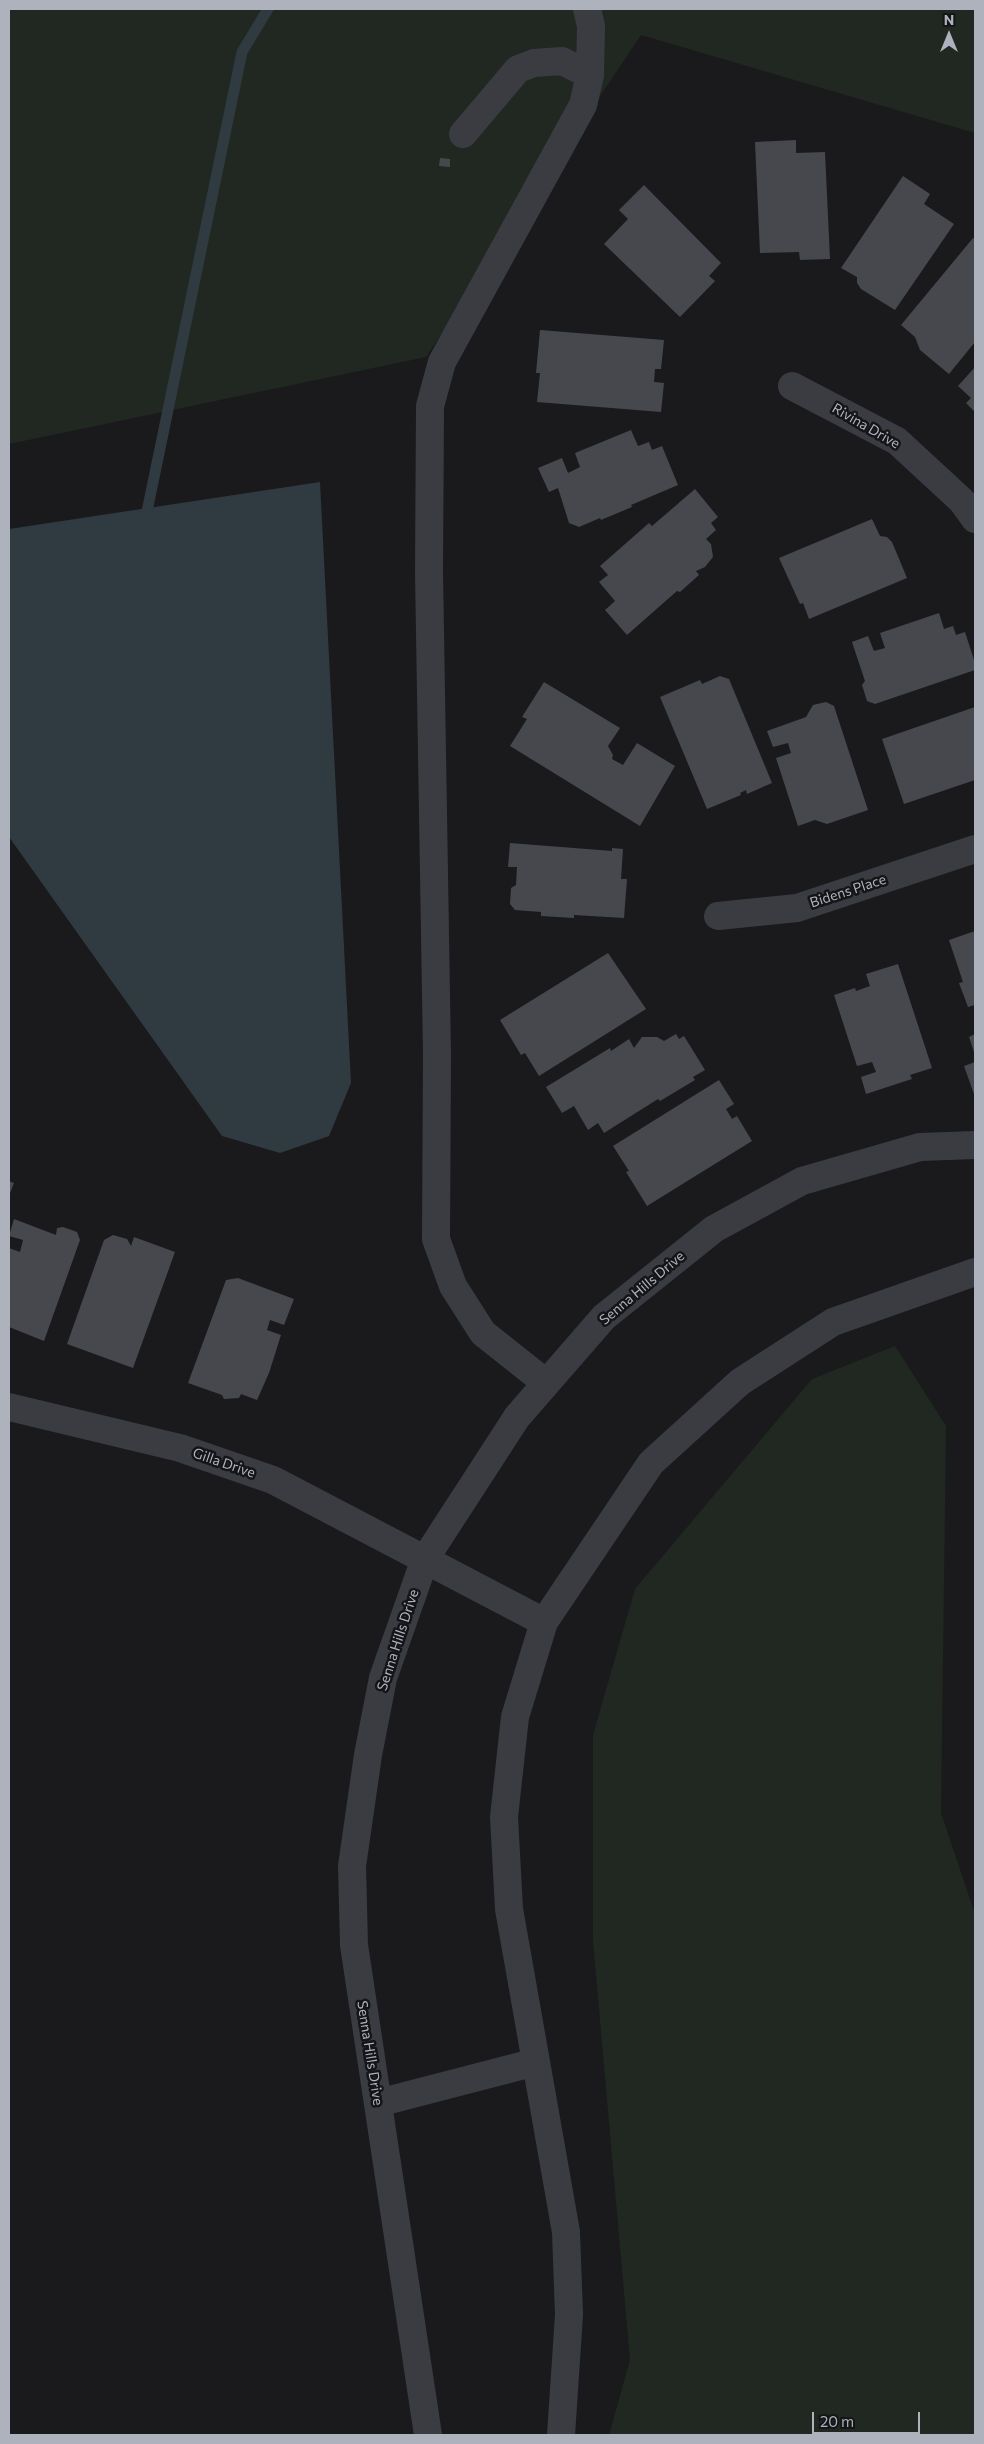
<!DOCTYPE html>
<html>
<head>
<meta charset="utf-8">
<style>
  body { margin:0 }
  #map { position:relative; width:984px; height:2444px; overflow:hidden; background:#1a1a1d; font-family:Commissioner,sans-serif }
  canvas { display:block }
  .frame { position:absolute; inset:0; border:10px solid #adb2bc; pointer-events:none }
  .north { position:absolute; left:924px; top:10px; width:50px; height:50px; -webkit-text-stroke:4px #151518; paint-order:stroke; rotate:0deg; font-size:14px; font-weight:700; line-height:20px; text-align:center; color:#adb2bc }
  .north::after { content:''; display:block; margin:auto; width:18px; height:22px; background:#adb2bc; clip-path:polygon(50% 0,100% 100%,50% 72%,0 100%) }
  .scale { position:absolute; left:812px; top:2412px; width:108px; height:22px; box-sizing:border-box; border:2px solid #adb2bc; border-top:0; padding-left:6px; font-size:15px; line-height:18px; white-space:nowrap; color:#adb2bc; -webkit-text-stroke:4px #151518; paint-order:stroke }
</style>
</head>
<body>
<div id="map">
<canvas width="984" height="2444"></canvas>
<div class="frame"></div>
<div class="north">N</div>
<div class="scale">20 m</div>
</div>
<script>
const c = document.querySelector('canvas').getContext('2d');
c.lineJoin = 'round';
function paint(path, color) { c.fillStyle = color; c.fill(path, 'evenodd'); }
const poly = rows => new Path2D(rows.map(r => 'M' + r).join(''));
function stroke(path, color, width, dash) { c.strokeStyle = color; c.lineWidth = width; c.lineCap = dash ? 'butt' : 'round'; c.setLineDash(dash || []); c.stroke(path); }
function drawText(font, color, halo, rows, align = 'center') {
  c.font = font + ' Commissioner,sans-serif'; c.lineWidth = 5; c.setLineDash([]); c.textBaseline = 'middle'; c.strokeStyle = halo; c.fillStyle = color; for (const [text, x, y, turn = 0] of rows) {
    c.save(); c.translate(x, y); c.rotate((+turn || 0) * Math.PI / 180); c.textAlign = isNaN(turn) ? turn : align; if (halo) c.strokeText(text, 0, 0); c.fillText(text, 0, 0); c.restore();
  }
}
paint(poly([
  [9,9,975,9,975,133,641,35,426,357,9,444],
  [895,1346,946,1426,941,1813,975,1914,975,2435,609,2435,630,2360,593,1941,593,1735,635,1589,812,1379]
]), '#202821');
paint(poly([
  [320,482,351,1083,329,1136,280,1153,222,1136,9,837,9,529]
]), '#303a41');
stroke(poly([
  [145,521,242,52,268,9]
]), '#303a41', 11);
paint(poly([
  [796,140,796,153,825,152,830,259,800,260,799,252,760,253,755,142],
  [440,158,450,159,450,167,439,166],
  [903,176,930,194,924,204,954,224,895,310,861,289,857,283,857,277,841,268],
  [644,185,721,263,709,276,715,281,680,317,604,244,628,219,619,210],
  [973,238,975,240,975,342,949,374,920,350,915,337,901,325],
  [540,330,664,340,661,369,655,369,654,382,664,383,661,412,537,402,540,373,536,373],
  [975,367,975,412,966,403,971,398,958,386],
  [631,430,638,446,649,442,652,450,662,446,678,485,631,505,632,507,601,520,600,518,579,527,569,523,558,488,549,492,538,468,562,458,568,473,580,467,575,453],
  [695,489,718,517,711,523,716,530,706,539,711,544,713,557,705,567,696,571,699,575,680,592,677,591,627,635,605,610,615,601,599,582,608,575,600,566,649,523,652,526],
  [872,519,880,536,887,537,892,542,907,578,809,619,803,603,800,604,779,558],
  [939,613,944,629,953,626,956,635,965,632,975,663,975,670,875,704,867,701,862,685,865,681,852,642,868,636,874,651,885,648,880,633],
  [720,676,729,679,772,783,747,794,746,790,740,793,741,795,707,809,660,697,700,680,702,684],
  [544,682,620,728,608,746,613,755,612,759,623,765,637,743,675,766,640,826,510,746,527,719,522,717],
  [826,702,834,706,868,810,827,824,815,820,798,826,776,758,791,753,788,743,773,747,767,731,806,717,813,705],
  [975,707,975,780,904,804,882,739],
  [510,843,612,851,612,848,623,849,621,879,627,879,624,918,574,915,574,918,541,916,541,912,515,910,510,904,511,888,516,885,517,867,508,867],
  [975,931,975,1005,968,1007,959,983,963,982,949,940],
  [608,953,646,1009,539,1076,525,1053,521,1055,500,1020],
  [898,964,932,1068,910,1075,912,1079,866,1094,861,1077,876,1072,872,1062,857,1066,834,995,855,988,856,991,870,986,866,974],
  [676,1034,679,1039,684,1036,705,1070,693,1077,695,1080,660,1101,658,1099,604,1133,598,1123,588,1130,574,1106,562,1113,546,1087,610,1048,611,1051,629,1039,634,1048,642,1037,657,1037,664,1041],
  [975,1034,975,1055,969,1037],
  [975,1062,975,1097,964,1066],
  [719,1080,734,1104,726,1109,732,1119,737,1116,752,1141,647,1206,626,1172,629,1171,613,1146],
  [9,1181,14,1183,9,1196],
  [14,1219,56,1235,57,1228,63,1227,77,1232,80,1240,44,1341,9,1327,9,1248,20,1252,23,1240,9,1236],
  [113,1235,127,1239,131,1246,134,1237,175,1252,133,1368,67,1344,104,1240],
  [238,1278,294,1299,284,1325,270,1320,267,1330,281,1335,269,1373,257,1400,241,1394,239,1398,224,1399,222,1395,188,1383,226,1280]
]), '#47484d');
stroke(poly([
  [463,134,518,69,534,63,562,61,590,75],
  [792,386,897,441,962,501,975,519],
  [718,916,797,908,975,849],
  [546,1383,483,1333,453,1286,436,1239,437,1055,429,572,430,406,442,362,583,105,590,75,591,26,587,9],
  [9,1407,180,1448,273,1480,544,1622],
  [378,2103,536,2062],
  [428,2435,354,1945,352,1866,368,1755,383,1678,425,1559,517,1417,604,1317,714,1229,802,1181,920,1147,975,1145],
  [561,2435,569,2315,566,2232,509,1909,504,1817,515,1717,544,1622,651,1463,740,1382,833,1322,975,1272]
]), '#3b3c42', 28);
drawText('14px', '#adb2bc', '#151518', [
  ["Rivina Drive",866,426,30],
  ["Bidens Place",848,891,-18],
  ["Senna Hills Drive",642,1288,-40],
  ["Gilla Drive",224,1463,19],
  ["Senna Hills Drive",398,1640,-72],
  ["Senna Hills Drive",370,2053,81]
]);
</script>
</body>
</html>
